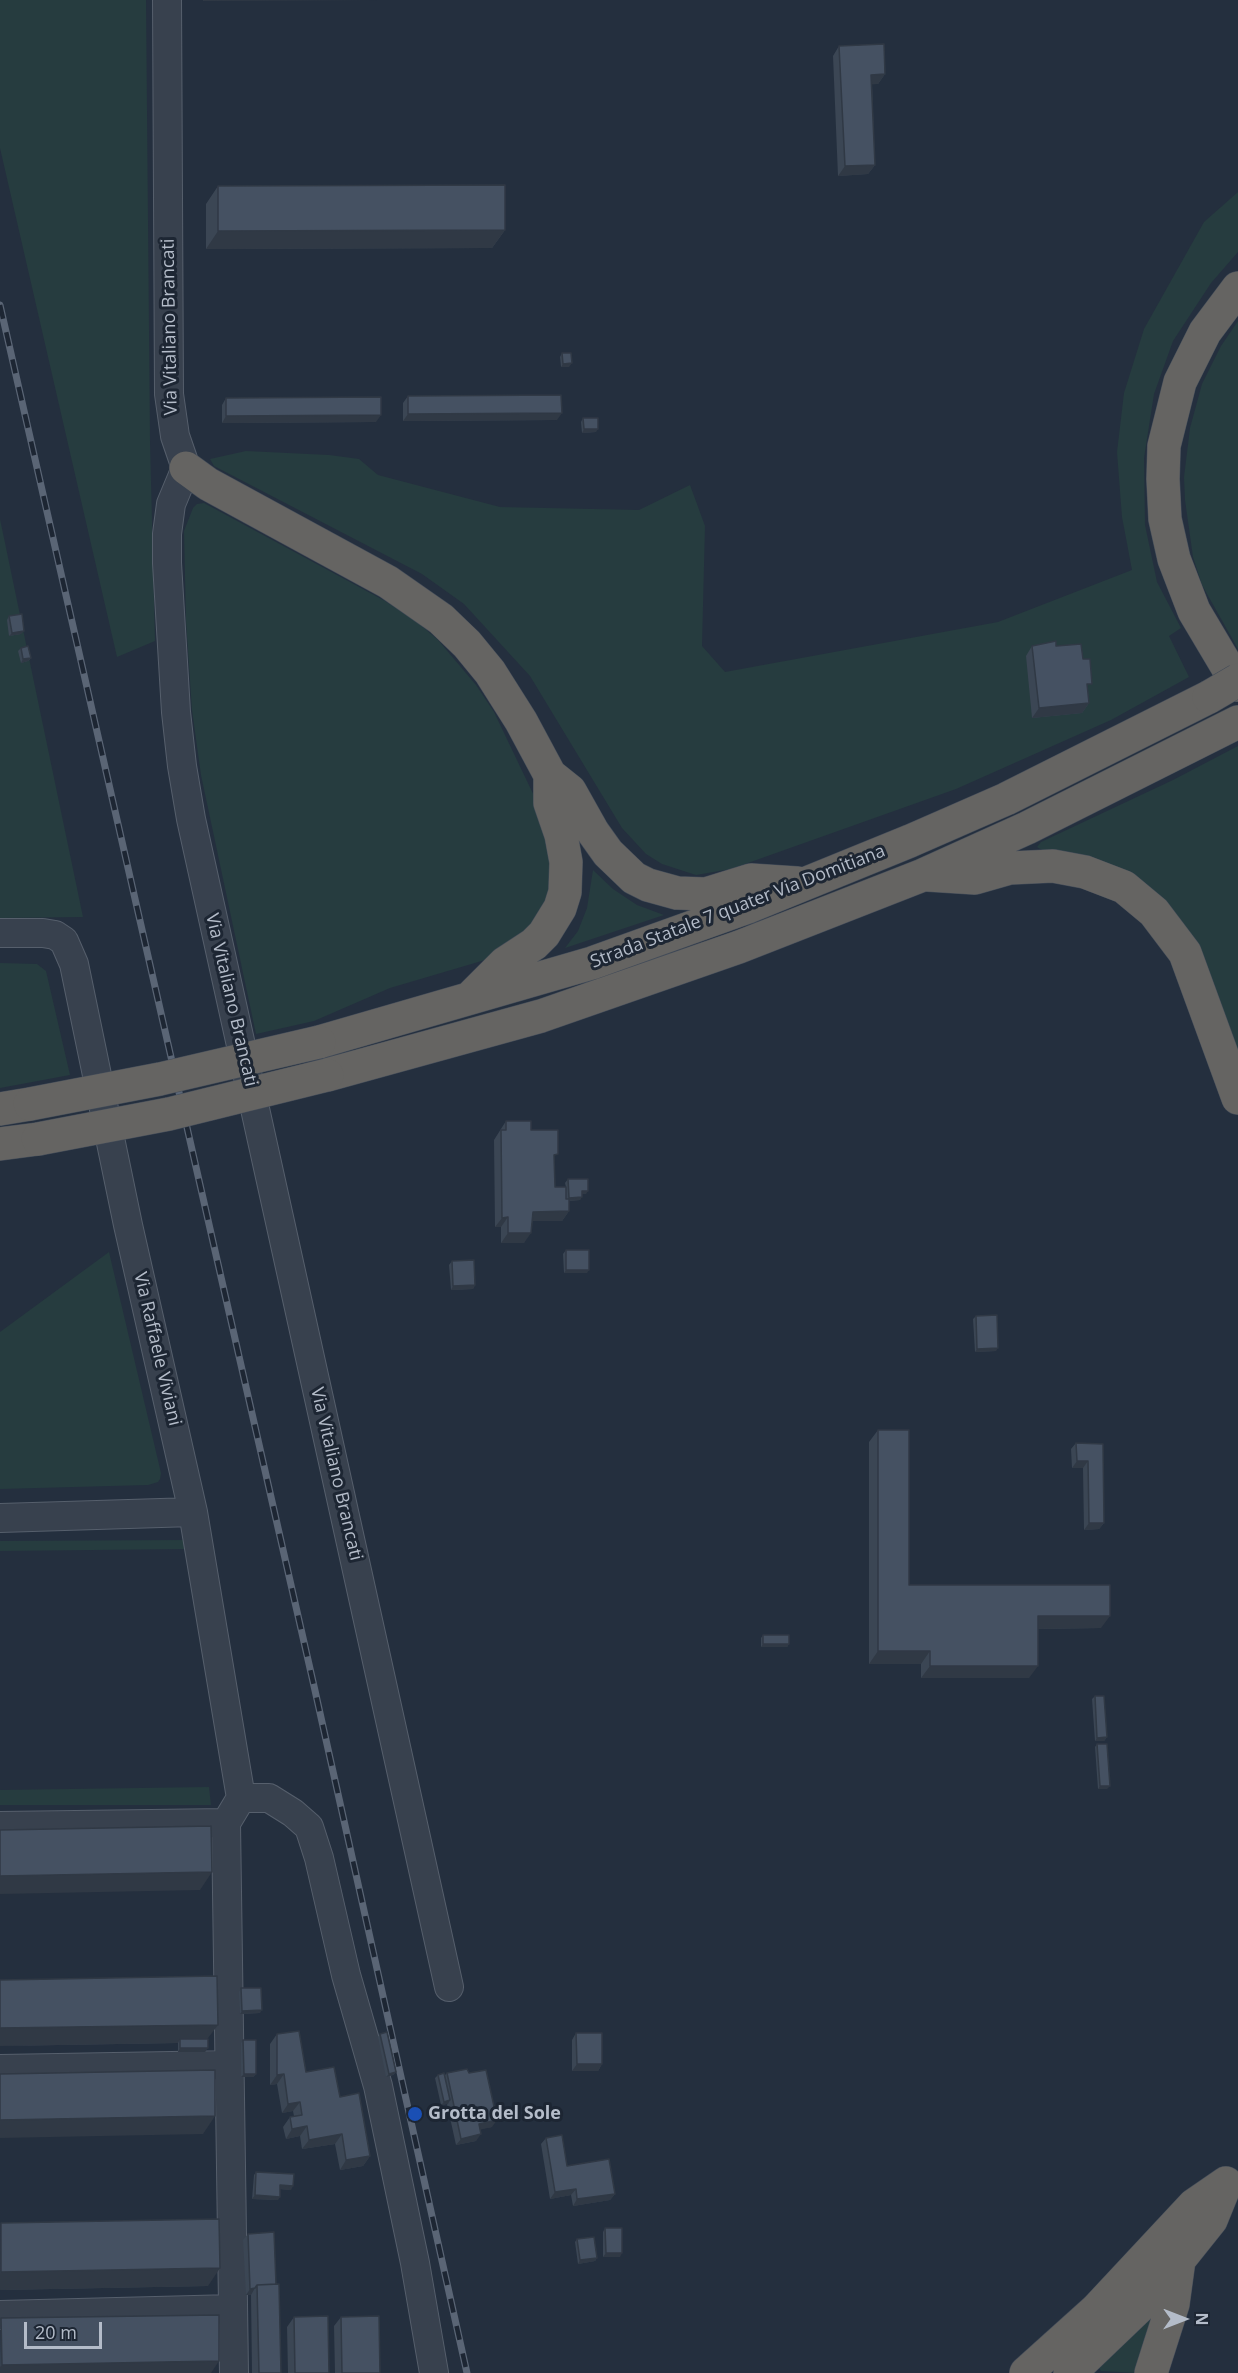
<!DOCTYPE html>
<html>
<head>
<meta charset="utf-8">
<style>
  body { margin:0 }
  #map { position:relative; width:1238px; height:2373px; overflow:hidden; background:#242f3e; font-family:"Open Sans",sans-serif }
  canvas { display:block }
  .north { position:absolute; left:1154px; top:2289px; width:60px; height:60px; -webkit-text-stroke:4px #1d2633; paint-order:stroke; rotate:90deg; font-size:16px; font-weight:700; line-height:24px; text-align:center; color:#b4bcc9 }
  .north::after { content:''; display:block; margin:auto; width:21px; height:27px; background:#b4bcc9; clip-path:polygon(50% 0,100% 100%,50% 72%,0 100%) }
  .scale { position:absolute; left:24px; top:2322px; width:78px; height:27px; box-sizing:border-box; border:3px solid #b4bcc9; border-top:0; padding-left:8px; font-size:18px; line-height:21px; white-space:nowrap; color:#b4bcc9; -webkit-text-stroke:4px #1d2633; paint-order:stroke }
</style>
</head>
<body>
<div id="map">
<canvas width="1238" height="2373"></canvas>
<div class="north">N</div>
<div class="scale">20 m</div>
</div>
<script>
const c = document.querySelector('canvas').getContext('2d');
c.lineJoin = 'round';
function paint(path, color) { c.fillStyle = color; c.fill(path, 'evenodd'); }
const poly = rows => new Path2D(rows.map(r => 'M' + r).join(''));
function stroke(path, color, width, dash) { c.strokeStyle = color; c.lineWidth = width; c.lineCap = dash ? 'butt' : 'round'; c.setLineDash(dash || []); c.stroke(path); }
function drawText(font, color, halo, rows, align = 'center') {
  c.font = font + ' "Open Sans",sans-serif'; c.lineWidth = 6; c.setLineDash([]); c.textBaseline = 'middle'; c.strokeStyle = halo; c.fillStyle = color; for (const [text, x, y, turn = 0] of rows) {
    c.save(); c.translate(x, y); c.rotate((+turn || 0) * Math.PI / 180); c.textAlign = isNaN(turn) ? turn : align; if (halo) c.strokeText(text, 0, 0); c.fillText(text, 0, 0); c.restore();
  }
}
paint(poly([
  [0,0,146,0,150,441,155,641,117,657,0,148],
  [1238,192,1238,252,1211,283,1173,341,1154,394,1144,458,1145,525,1157,582,1181,628,1169,636,1189,677,1111,720,956,789,731,869,696,875,662,864,646,854,622,828,530,676,464,604,422,574,214,466,210,459,246,451,329,455,359,459,378,475,500,507,639,510,690,485,705,526,702,646,725,672,998,622,1132,570,1122,517,1117,452,1124,393,1144,329,1204,222],
  [1238,321,1238,649,1202,585,1193,557,1185,500,1184,477,1190,428,1202,384,1221,346],
  [204,503,385,601,417,622,438,640,476,685,494,712,537,802,556,868,546,905,527,934,485,960,390,988,314,1021,256,1034,201,775,192,710,186,620,184,531,193,508,197,504],
  [0,519,83,917,0,918],
  [1238,746,1238,1056,1196,944,1037,847,1041,842,1173,780],
  [593,870,613,889,637,905,664,915,565,948,578,931,587,908],
  [0,963,37,964,46,971,70,1075,0,1088],
  [109,1252,161,1473,160,1479,158,1482,148,1485,0,1489,0,1332],
  [186,1540,187,1549,0,1551,0,1541],
  [209,1787,211,1805,0,1805,0,1790],
  [1151,2318,1137,2373,1101,2371,1099,2368]
]), '#263c3f');
const minor = poly([
  [167,0,169,394,175,436,186,468,171,504,167,534,167,563,176,712,182,766,191,819,449,1987],
  [0,933,43,933,55,935,64,941,74,964,128,1225,193,1512,241,1798,226,1823],
  [0,1518,193,1512],
  [241,1798,269,1798,293,1813,309,1827,319,1858,346,1975,378,2086,415,2263,434,2373],
  [0,1826,226,1823,234,2373],
  [0,2069,229,2065],
  [0,2315,233,2309]
]);
const trunk = poly([
  [1238,288,1205,332,1180,382,1164,446,1163,479,1165,519,1174,559,1194,611,1238,685],
  [186,468,208,484,388,582,441,619,467,644,490,672,521,721,550,775,570,791,593,832,608,853,634,878,648,885,677,893,706,894,751,880,797,883],
  [928,875,975,878,1010,868,1053,866,1085,872,1124,887,1154,912,1185,953,1238,1098],
  [470,998,505,963,534,944,544,934,560,908,565,892,566,862,561,835,550,803,550,775],
  [319,1042,592,963,748,907,910,841,1006,799,1209,697],
  [327,1075,541,1016,739,947,923,875,1027,828,1238,722],
  [0,1109,30,1104],
  [0,1144,38,1139],
  [1026,2373,1096,2310,1194,2205,1226,2183],
  [1070,2373,1142,2304,1179,2260,1211,2220,1224,2188],
  [1151,2373,1173,2304,1179,2260]
]);
stroke(minor, '#565f6c', 30);
stroke(trunk, '#434c59', 34);
stroke(minor, '#38414e', 28);
stroke(trunk, '#656462', 33);
const rail = poly([
  [0,305,314,1686,467,2373]
]);
stroke(rail, '#5a6575', 7);
stroke(rail, '#1d2633', 4.5, [14]);
const trunkBridge = poly([
  [1209,697,1238,680],
  [30,1104,160,1079,319,1042],
  [38,1139,169,1114,327,1075]
]);
stroke(trunkBridge, '#434c59', 34, []);
stroke(trunkBridge, '#656462', 33);
paint(poly([
  [839,46,885,74,878,84,872,84,875,165,868,174,838,176,833,56],
  [218,186,505,230,492,248,206,249,206,204],
  [562,353,569,367,561,367,560,357],
  [408,396,557,420,403,421,403,403],
  [226,398,376,422,222,423,222,405],
  [583,418,596,432,582,433,581,422],
  [9,616,21,634,9,636,7,620],
  [1032,646,1056,646,1083,659,1088,690,1089,703,1082,713,1032,718,1026,656],
  [21,648,31,658,28,661,21,663,18,651],
  [506,1121,531,1130,554,1159,555,1187,566,1187,565,1183,568,1179,586,1194,582,1194,580,1200,569,1201,569,1211,562,1221,532,1221,524,1243,501,1243,501,1227,495,1227,494,1140],
  [566,1250,587,1273,564,1273,563,1254],
  [452,1261,475,1285,473,1289,451,1290,449,1265],
  [976,1316,996,1351,975,1352,973,1319],
  [878,1430,909,1585,1101,1628,1038,1629,1029,1678,921,1678,921,1664,869,1664,869,1442],
  [1076,1443,1103,1444,1104,1523,1099,1529,1084,1530,1083,1468,1072,1468,1071,1449],
  [763,1635,789,1644,787,1647,761,1647,761,1638],
  [1095,1696,1107,1737,1104,1741,1095,1741,1092,1699],
  [1097,1744,1107,1789,1098,1789,1095,1747],
  [241,1988,260,2013,240,2014,239,1992],
  [576,2033,602,2064,598,2071,572,2071,572,2040],
  [277,2034,306,2072,340,2097,370,2156,363,2166,340,2170,335,2144,302,2149,300,2136,286,2139,283,2127,290,2117,294,2116,293,2111,282,2113,277,2084,270,2085,270,2044],
  [380,2034,396,2072,393,2075,386,2077,378,2037],
  [208,2039,205,2052,178,2052,178,2043,0,2046],
  [243,2040,256,2074,253,2077,241,2077,241,2043],
  [447,2073,469,2073,492,2127,480,2129,476,2141,456,2145,447,2104,441,2105,435,2078,438,2075,444,2076],
  [546,2138,567,2166,615,2194,610,2200,573,2206,571,2195,550,2199,541,2144],
  [256,2172,291,2190,280,2189,278,2200,252,2199,254,2175],
  [1,2223,208,2286,0,2290],
  [605,2228,620,2257,603,2257,603,2232],
  [248,2234,281,2373,252,2373,251,2295,246,2295,243,2240],
  [577,2239,597,2258,595,2261,578,2264,575,2242],
  [294,2317,329,2373,288,2373,287,2327],
  [341,2317,380,2373,335,2373,334,2326],
  [1,2318,211,2373,0,2373]
]), '#3b4654');
paint(poly([
  [203,0,378,0,203,1],
  [885,74,878,84,865,85,871,75],
  [875,165,868,174,838,176,845,166],
  [505,230,492,248,206,249,218,231],
  [572,363,569,367,561,367,563,364],
  [562,413,557,420,403,421,408,414],
  [381,415,376,422,222,423,226,416],
  [584,429,598,429,596,432,582,433],
  [24,631,21,634,9,636,12,633],
  [31,658,28,661,21,663,23,659],
  [1089,703,1082,713,1032,718,1039,708],
  [582,1191,588,1191,586,1194,579,1194],
  [582,1197,580,1200,566,1201,569,1198],
  [569,1211,562,1221,526,1221,533,1212],
  [508,1217,501,1227,495,1227,502,1218],
  [508,1233,531,1233,524,1243,501,1243],
  [566,1270,589,1270,587,1273,564,1273],
  [475,1285,473,1289,451,1290,453,1286],
  [998,1348,996,1351,975,1352,977,1349],
  [1077,1461,1088,1461,1083,1468,1072,1468],
  [1089,1523,1104,1523,1099,1529,1084,1530],
  [1038,1616,1110,1616,1101,1628,1029,1629],
  [763,1644,789,1644,787,1647,761,1647],
  [878,1651,930,1651,921,1664,869,1664],
  [930,1666,1038,1666,1029,1678,921,1678],
  [1107,1737,1104,1741,1095,1741,1097,1738],
  [1100,1786,1110,1786,1107,1789,1098,1789],
  [212,1872,200,1890,0,1894,0,1876],
  [262,2010,260,2013,240,2014,242,2011],
  [218,2025,205,2042,180,2039,178,2043,0,2046,0,2028],
  [180,2048,208,2048,205,2052,178,2052],
  [577,2064,602,2064,598,2071,572,2071],
  [396,2072,393,2075,386,2077,389,2074],
  [244,2074,256,2074,253,2077,241,2077],
  [284,2074,277,2084,270,2085,277,2075],
  [450,2100,448,2104,441,2105,444,2102],
  [300,2102,293,2111,282,2113,288,2104],
  [215,2116,203,2134,0,2138,0,2120],
  [497,2120,492,2127,474,2131,479,2124],
  [307,2126,300,2136,286,2139,292,2129],
  [342,2134,335,2144,302,2149,309,2140],
  [481,2134,476,2141,456,2145,461,2139],
  [370,2156,363,2166,340,2170,346,2160],
  [280,2185,293,2186,291,2190,278,2189],
  [576,2189,571,2195,550,2199,555,2192],
  [615,2194,610,2200,573,2206,577,2199],
  [255,2195,280,2197,278,2200,252,2199],
  [606,2253,622,2253,620,2257,603,2257],
  [597,2258,595,2261,578,2264,580,2260],
  [220,2268,208,2286,0,2290,0,2274,1,2272],
  [255,2288,251,2295,246,2295,250,2289],
  [219,2361,211,2373,0,2373,0,2367,2,2365]
]), '#303945');
const building = poly([
  [884,44,885,74,871,75,875,165,845,166,839,46,884,44],
  [505,185,505,230,218,231,218,186,505,185],
  [562,353,571,353,572,363,563,364,562,353],
  [561,395,562,413,408,414,408,396,561,395],
  [381,397,381,415,226,416,226,398,381,397],
  [583,418,598,418,598,429,584,429,583,418],
  [22,614,24,631,12,633,9,616,22,614],
  [1056,641,1056,646,1081,644,1083,659,1090,659,1092,684,1087,684,1089,703,1039,708,1032,646,1056,641],
  [28,646,31,658,23,659,21,648,28,646],
  [506,1121,531,1121,531,1130,558,1130,558,1154,554,1155,555,1187,566,1187,566,1199,569,1199,569,1211,533,1212,531,1233,508,1233,508,1217,502,1218,501,1130,506,1130,506,1121],
  [568,1179,588,1179,588,1191,582,1191,582,1197,569,1198,568,1179],
  [566,1250,589,1250,589,1270,566,1270,566,1250],
  [474,1260,475,1285,453,1286,452,1261,474,1260],
  [997,1315,998,1348,977,1349,976,1316,997,1315],
  [878,1430,909,1430,909,1585,1110,1585,1110,1616,1038,1616,1038,1666,930,1666,930,1651,878,1651,878,1430],
  [1076,1443,1103,1444,1104,1523,1089,1523,1088,1461,1077,1461,1076,1443],
  [763,1635,789,1635,789,1644,763,1644,763,1635],
  [1095,1696,1104,1696,1107,1737,1097,1738,1095,1696],
  [1097,1744,1107,1744,1110,1786,1100,1786,1097,1744],
  [211,1826,212,1872,0,1876,0,1830,211,1826],
  [217,1976,218,2025,0,2028,0,1980,217,1976],
  [241,1988,261,1988,262,2010,242,2011,241,1988],
  [299,2031,306,2072,334,2067,340,2097,359,2093,370,2156,346,2160,342,2134,309,2140,307,2126,292,2129,290,2117,302,2115,300,2102,288,2104,284,2074,277,2075,277,2034,299,2031],
  [387,2032,396,2072,389,2074,380,2034,387,2032],
  [576,2033,602,2033,602,2064,577,2064,576,2033],
  [180,2039,208,2039,208,2048,180,2048,180,2039],
  [243,2040,256,2040,256,2074,244,2074,243,2040],
  [467,2069,469,2073,486,2070,497,2120,479,2124,481,2134,461,2139,447,2073,467,2069],
  [215,2070,215,2116,0,2120,0,2074,215,2070],
  [444,2073,450,2100,444,2102,438,2075,444,2073],
  [562,2135,567,2166,609,2159,615,2194,577,2199,576,2189,555,2192,546,2138,562,2135],
  [256,2172,294,2174,293,2186,280,2185,280,2197,255,2195,256,2172],
  [219,2219,220,2268,1,2272,1,2223,219,2219],
  [605,2228,622,2228,622,2253,606,2253,605,2228],
  [274,2232,276,2284,257,2285,255,2288,250,2289,248,2234,274,2232],
  [594,2237,597,2258,580,2260,577,2239,594,2237],
  [279,2284,281,2373,259,2373,257,2285,279,2284],
  [219,2315,219,2361,2,2365,1,2318,219,2315],
  [328,2316,329,2373,295,2373,294,2317,328,2316],
  [379,2316,380,2373,342,2373,341,2317,379,2316]
]);
paint(building, '#455162');
stroke(building, '#303945', 1.5);
for (const [x, y, r, color] of [
  [415,2114,8,"#1a4fb4"]
]) { const dot = new Path2D(); dot.arc(x, y, r, 0, 2 * Math.PI); c.fillStyle = color; c.fill(dot); stroke(dot, '#1d2633', 2); }
drawText('18px', '#b4bcc9', '#1d2633', [
  ["Via Vitaliano Brancati",170,327,-91],
  ["Strada Statale 7 quater Via Domitiana",738,907,-21],
  ["Via Vitaliano Brancati",231,1000,77],
  ["Via Raffaele Viviani",157,1349,77],
  ["Via Vitaliano Brancati",336,1474,77]
]);
drawText('bold 18px', '#b4bcc9', '#1d2633', [
  ["Grotta del Sole",428,2114]
], 'left');
</script>
</body>
</html>
